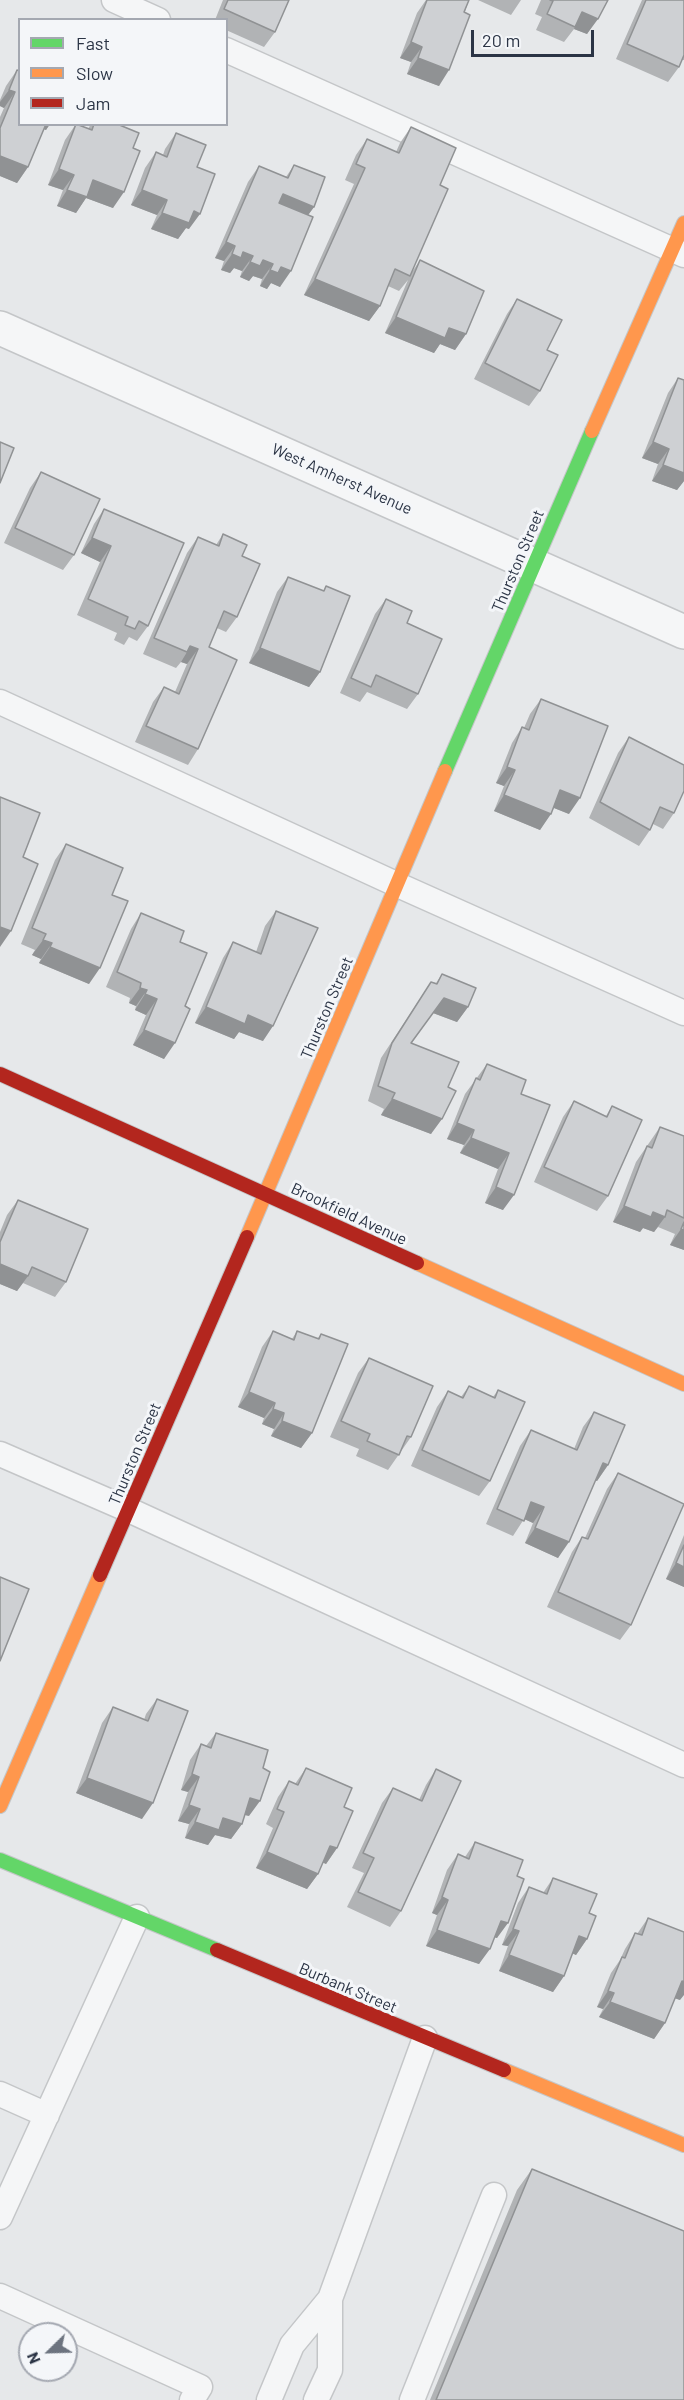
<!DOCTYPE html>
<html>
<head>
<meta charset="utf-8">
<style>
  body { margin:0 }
  #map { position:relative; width:684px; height:2400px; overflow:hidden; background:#e6e8ea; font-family:Barlow,sans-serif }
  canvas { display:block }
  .legend { position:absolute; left:18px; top:18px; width:210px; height:108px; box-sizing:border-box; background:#f4f6f9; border:2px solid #a4a8b1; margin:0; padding:8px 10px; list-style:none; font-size:18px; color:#2b3445 }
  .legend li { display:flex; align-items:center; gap:12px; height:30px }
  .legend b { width:30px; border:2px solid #a4a8b1 }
  .north { position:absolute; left:18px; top:2322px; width:60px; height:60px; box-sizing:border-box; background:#f4f6f9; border:2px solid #a4a8b1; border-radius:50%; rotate:247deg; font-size:16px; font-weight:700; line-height:24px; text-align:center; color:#2b3445 }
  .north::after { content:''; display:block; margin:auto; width:21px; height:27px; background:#6c737f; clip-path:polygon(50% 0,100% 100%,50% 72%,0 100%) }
  .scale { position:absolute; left:471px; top:30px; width:123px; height:27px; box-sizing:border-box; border:3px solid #2b3445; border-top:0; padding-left:8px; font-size:18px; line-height:21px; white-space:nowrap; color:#2b3445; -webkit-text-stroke:4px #f4f6f9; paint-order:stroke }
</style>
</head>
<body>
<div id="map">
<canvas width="684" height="2400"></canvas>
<ul class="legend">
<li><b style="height:8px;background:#63d668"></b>Fast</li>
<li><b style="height:8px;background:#ff974d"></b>Slow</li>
<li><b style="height:8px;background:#b3261e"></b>Jam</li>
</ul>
<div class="north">N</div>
<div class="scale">20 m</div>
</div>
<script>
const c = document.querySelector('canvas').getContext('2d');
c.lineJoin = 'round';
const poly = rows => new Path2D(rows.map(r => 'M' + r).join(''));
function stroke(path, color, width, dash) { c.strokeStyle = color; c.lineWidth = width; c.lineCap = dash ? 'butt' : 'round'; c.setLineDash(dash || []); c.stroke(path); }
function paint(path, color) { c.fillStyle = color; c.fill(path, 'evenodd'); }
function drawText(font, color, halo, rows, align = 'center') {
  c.font = font + ' Barlow,sans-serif'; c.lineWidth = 6; c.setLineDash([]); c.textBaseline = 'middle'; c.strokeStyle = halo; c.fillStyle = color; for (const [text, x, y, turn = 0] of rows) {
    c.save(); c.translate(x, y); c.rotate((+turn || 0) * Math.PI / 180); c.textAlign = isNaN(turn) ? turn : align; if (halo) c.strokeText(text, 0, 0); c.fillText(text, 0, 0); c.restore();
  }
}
const lane = poly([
  [114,0,158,20],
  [226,50,684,255],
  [0,702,398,885,684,1013],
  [0,1454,129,1510,684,1765],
  [0,2094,47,2115],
  [0,2217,137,1917],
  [0,2296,200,2387,192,2400],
  [269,2400,292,2345,330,2299,425,2038],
  [316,2400,330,2370,330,2299],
  [412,2400,494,2195]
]);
const street = poly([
  [0,328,684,632]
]);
const fast = poly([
  [445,771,592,431],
  [0,1860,217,1950]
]);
const slow = poly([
  [592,431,684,223],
  [247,1237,445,771],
  [417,1263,684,1384],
  [0,1806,100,1575],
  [504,2070,684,2145]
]);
const jam = poly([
  [0,1074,417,1263],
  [100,1575,247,1237],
  [217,1950,504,2070]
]);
stroke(lane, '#c4c6c8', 27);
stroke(street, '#c4c6c8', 36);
stroke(fast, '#c4c6c8', 16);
stroke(slow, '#c4c6c8', 16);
stroke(jam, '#c4c6c8', 16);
stroke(lane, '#f5f6f7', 24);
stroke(street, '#f5f6f7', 33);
stroke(fast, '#63d668', 14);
stroke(slow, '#ff974d', 14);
stroke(jam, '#b3261e', 14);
paint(poly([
  [223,0,289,0,275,32,264,47,226,30,226,20,215,20],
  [426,0,469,0,439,86,407,74,411,62,400,58,417,13],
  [478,0,521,0,511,15],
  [541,0,608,0,587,34,574,29,564,42,536,30,542,17,535,14],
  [642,0,684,0,684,60,682,60,679,67,668,82,616,59],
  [17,70,50,124,46,130,44,129,28,167,17,183,0,176,0,117,4,108,0,106,0,100,6,86],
  [76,124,88,129,91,124,117,124,133,148,113,208,86,198,76,213,57,206,63,190,48,185,65,140],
  [411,127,440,185,412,272,420,260,466,334,455,350,440,344,434,353,385,333,408,280,399,291,388,286,380,306,369,321,304,295,354,184,345,180,356,155,367,139,396,152,400,143],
  [176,133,197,167,189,229,186,228,178,239,151,229,157,215,131,205,145,168,156,152,163,155,165,149],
  [294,165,314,207,308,215,280,287,271,283,267,289,260,286,262,279,253,276,249,281,240,277,242,271,234,268,230,273,221,270,224,261,215,258,248,182,259,166,286,177],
  [517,299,547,350,540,391,529,406,474,379,507,314],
  [678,378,684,380,684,481,677,490,652,481,658,464,642,458,668,393],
  [41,472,74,555,63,570,4,543,30,488],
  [104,509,148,626,137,641,129,637,124,645,114,640,117,633,77,615,100,562,81,553,94,524],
  [223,534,242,556,237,617,226,632,217,628,209,647,198,749,188,765,135,742,153,702,164,687,175,692,187,664,181,662,176,668,143,654,187,553,198,537,216,545],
  [288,577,323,591,326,586,320,672,309,687,249,663,277,592],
  [386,599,407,623,418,694,407,709,367,692,360,702,340,693,375,614],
  [541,699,569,814,554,808,540,830,494,811,504,786,496,783,512,743,522,727,524,728,530,714],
  [629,737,674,813,663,829,653,824,650,830,639,846,589,818,618,753],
  [66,844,112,895,89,984,39,963,41,959,32,955,35,950,21,944,55,860],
  [276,911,263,1041,239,1032,234,1039,195,1023,223,958,233,942,256,952,265,926],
  [141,913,180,942,185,1006,164,1059,133,1045,146,1015,135,1010,136,1006,129,1003,130,998,106,987,131,929],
  [442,974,468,1007,457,1022,433,1013,411,1044,448,1087,431,1134,381,1115,384,1109,368,1101,381,1058,431,982,436,983],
  [487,1064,521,1094,503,1210,485,1203,498,1169,460,1153,464,1145,447,1139,465,1094],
  [574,1101,606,1116,612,1106,608,1196,597,1211,534,1182,563,1117],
  [660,1127,684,1136,684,1250,670,1245,675,1234,658,1227,654,1232,643,1228,640,1232,613,1222,636,1162],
  [18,1200,66,1282,55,1297,23,1283,17,1291,0,1284,0,1232,7,1215],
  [273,1331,292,1339,297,1331,317,1339,321,1334,312,1433,301,1448,271,1436,274,1429,262,1424,264,1418,238,1407,262,1347],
  [369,1358,411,1437,388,1470,356,1456,359,1449,330,1437,358,1373],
  [469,1386,493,1397,498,1390,490,1481,479,1496,411,1466,437,1407,448,1391,461,1397],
  [594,1412,608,1465,597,1481,595,1480,558,1558,525,1543,533,1523,524,1519,513,1536,486,1524,520,1446,531,1430,574,1449,583,1427],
  [618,1473,631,1625,620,1640,547,1607,572,1552,582,1537,585,1538,607,1489],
  [684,1535,684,1587,666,1579],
  [157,1699,142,1819,76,1793,102,1723,113,1707,144,1720,146,1714],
  [216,1733,249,1816,244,1815,242,1824,231,1839,215,1835,208,1845,185,1838,189,1824,178,1821,188,1792,181,1790,190,1760,201,1744,206,1746],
  [306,1768,344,1807,337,1848,326,1864,323,1862,318,1874,307,1889,256,1868,273,1828,266,1824,278,1797,289,1781,295,1784],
  [436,1769,401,1911,390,1927,347,1907,364,1873,352,1868,382,1803,393,1788,419,1800,426,1785],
  [475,1842,517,1876,497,1938,494,1937,479,1964,426,1946,437,1915,432,1913,447,1870,458,1854,465,1857],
  [553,1878,589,1913,587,1939,576,1955,573,1953,564,1976,553,1992,499,1971,508,1946,502,1945,518,1903,529,1887,543,1893],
  [648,1918,680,2000,675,1998,665,2023,654,2039,599,2017,603,2009,597,2007,611,1973,620,1960,625,1949,635,1933,637,1934],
  [532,2169,684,2400,430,2400,517,2190]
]), '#b1b3b5');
paint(poly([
  [582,12,598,19,587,34,574,29],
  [411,42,422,47,411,62,400,58],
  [418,58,449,70,439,86,407,74],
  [9,90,15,92,4,108,0,106,0,102],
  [43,124,50,124,46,130,41,128],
  [0,156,28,167,17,183,0,176],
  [59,169,74,175,63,190,48,185],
  [93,180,124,192,113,208,86,198,76,213,57,206,67,190],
  [142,190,167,200,157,215,131,205],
  [283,194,314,207,303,222,272,210],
  [194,211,200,214,189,229,186,228,178,239,151,229,162,213],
  [226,242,235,246,224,261,215,258],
  [243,252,253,256,242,271,234,268,230,273,221,270,232,254],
  [263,260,273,264,262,279,253,276,249,281,240,277,250,262],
  [281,267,291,271,280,287,271,283,267,289,260,286,270,270],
  [315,279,380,306,369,321,304,295],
  [396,317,449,328,466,334,455,350,440,344,434,353,385,333],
  [653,442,669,449,658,464,642,458],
  [663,465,684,473,684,481,677,490,652,481],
  [92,538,111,546,100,562,81,553],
  [190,646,198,649,187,664,181,662,187,652],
  [260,648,320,672,309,687,249,663],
  [507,767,515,770,504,786,496,783],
  [560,790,580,798,569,814,549,806],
  [504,795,551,814,540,830,494,811],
  [0,927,11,931,0,947],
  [43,940,52,943,41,959,32,955],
  [50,947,100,968,89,984,39,963],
  [140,988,147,990,136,1006,129,1003],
  [145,994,157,999,146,1015,135,1010],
  [444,998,468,1007,457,1022,433,1013],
  [206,1007,248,1015,273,1026,263,1041,239,1032,234,1039,195,1023],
  [144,1030,175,1043,164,1059,133,1045],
  [392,1099,442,1119,431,1134,381,1115],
  [457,1123,474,1130,464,1145,447,1139],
  [471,1138,509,1153,498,1169,460,1153],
  [496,1187,514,1195,503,1210,485,1203],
  [624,1206,653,1212,665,1217,654,1232,643,1228,640,1232,613,1222],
  [681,1229,684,1230,684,1250,670,1245],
  [0,1264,28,1276,17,1291,0,1284],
  [249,1392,275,1403,264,1418,238,1407],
  [273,1409,284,1413,274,1429,262,1424],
  [282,1421,312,1433,301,1448,271,1436],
  [603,1463,608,1465,597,1481,592,1479],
  [531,1502,544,1507,533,1523,520,1517],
  [535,1528,569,1542,558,1558,525,1543],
  [676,1563,684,1567,684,1587,666,1579],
  [192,1774,199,1777,188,1792,181,1790],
  [87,1778,153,1803,142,1819,76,1793],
  [250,1798,260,1801,249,1816,239,1813],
  [189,1805,200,1809,189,1824,178,1821],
  [223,1818,242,1824,231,1839,215,1835,208,1845,185,1838,195,1822],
  [330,1846,337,1848,326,1864,319,1861],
  [267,1852,318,1874,307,1889,256,1868],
  [442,1897,448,1900,437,1915,432,1913],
  [501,1921,508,1923,497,1938,490,1936],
  [513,1929,519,1931,508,1946,502,1945],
  [437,1930,490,1949,479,1964,426,1946],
  [579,1936,587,1939,576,1955,569,1952],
  [509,1955,564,1976,553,1992,499,1971],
  [682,1981,684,1982,684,1995,680,2000,671,1997],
  [608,1991,614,1993,603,2009,597,2007],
  [610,2002,665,2023,654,2039,599,2017]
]), '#909294');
const building = poly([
  [228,0,289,0,275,32,224,9,228,0],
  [427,0,469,0,464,12,470,15,449,70,418,58,422,47,411,42,427,0],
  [550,0,608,0,598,19,582,12,575,27,547,14,553,1,550,0],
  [646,0,684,0,684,55,679,67,627,44,646,0],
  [17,70,20,71,20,124,46,124,28,167,0,156,0,128,15,92,9,90,17,70],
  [76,124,92,130,94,124,117,124,139,133,133,148,140,151,124,192,93,180,87,197,67,190,74,175,59,169,76,124],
  [411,127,456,148,440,185,448,189,410,276,395,269,380,306,315,279,365,168,356,164,367,139,399,153,411,127],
  [176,133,206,145,197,167,215,174,200,214,194,211,189,223,162,213,167,200,142,190,156,152,167,157,176,133],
  [294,165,325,177,314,207,283,194,279,203,313,217,291,271,281,267,278,273,270,270,273,264,263,260,260,266,250,262,253,256,243,252,241,258,232,254,235,246,226,242,259,166,288,178,294,165],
  [420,260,484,291,466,334,449,328,445,338,396,317,420,260],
  [517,299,562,320,547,350,558,355,540,391,485,363,517,299],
  [678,378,684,380,684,473,663,465,669,449,653,442,678,378],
  [0,442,14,448,0,483,0,442],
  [41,472,100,499,74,555,15,528,41,472],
  [104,509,184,543,148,626,139,621,135,629,125,625,128,617,88,599,111,546,92,538,104,509],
  [223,534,247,545,242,556,260,564,237,617,224,611,209,647,237,660,198,749,146,726,164,687,179,694,198,649,190,646,187,652,154,638,198,537,219,546,223,534],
  [288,577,324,591,326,586,350,596,320,672,260,648,288,577],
  [386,599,412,611,407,623,442,639,418,694,376,675,371,687,351,678,386,599],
  [541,699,608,726,580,798,560,790,551,814,504,795,515,770,507,767,522,727,529,730,541,699],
  [629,737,684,765,684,791,674,813,660,807,650,830,600,802,629,737],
  [0,797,40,813,23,857,38,864,11,931,0,927,0,797],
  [66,844,123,868,112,895,128,901,100,968,50,947,52,943,43,940,46,934,32,928,66,844],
  [276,911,318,928,273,1026,248,1015,245,1024,206,1007,233,942,261,954,276,911],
  [141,913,184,931,180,942,207,953,185,1006,190,1009,175,1043,144,1030,157,999,145,994,147,990,140,988,141,983,117,972,141,913],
  [442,974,476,988,468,1007,444,998,411,1043,459,1062,448,1087,456,1091,442,1119,392,1099,395,1093,378,1086,392,1043,431,982,437,984,442,974],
  [487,1064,526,1080,521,1094,550,1105,514,1195,496,1187,509,1153,471,1138,474,1130,457,1123,476,1078,480,1080,487,1064],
  [574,1101,607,1117,612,1106,642,1120,608,1196,544,1167,574,1101],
  [660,1127,684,1136,684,1218,667,1210,665,1217,653,1212,651,1217,624,1206,647,1146,652,1148,660,1127],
  [18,1200,88,1229,66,1282,32,1267,28,1276,0,1264,0,1242,18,1200],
  [684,1222,684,1230,681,1229,684,1222],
  [273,1331,294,1340,297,1331,319,1339,321,1334,348,1344,312,1433,282,1421,284,1413,273,1409,275,1403,249,1392,273,1331],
  [369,1358,433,1386,411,1437,407,1436,399,1455,367,1441,370,1434,341,1421,369,1358],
  [469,1386,495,1398,498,1390,525,1402,490,1481,422,1450,448,1391,463,1398,469,1386],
  [594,1412,625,1425,608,1465,603,1463,569,1542,535,1528,544,1507,531,1502,524,1521,497,1509,531,1430,577,1450,594,1412],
  [618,1473,684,1504,631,1625,558,1592,582,1537,588,1539,618,1473],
  [684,1545,684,1567,676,1563,684,1545],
  [0,1577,29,1589,0,1661,0,1577],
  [157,1699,188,1711,153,1803,87,1778,113,1707,148,1721,157,1699],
  [216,1733,268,1750,263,1768,270,1772,260,1801,250,1798,242,1824,223,1818,219,1830,195,1822,200,1809,189,1805,199,1777,192,1774,201,1744,211,1748,216,1733],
  [306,1768,352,1788,344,1807,353,1811,337,1848,330,1846,318,1874,267,1852,284,1812,277,1809,289,1781,298,1785,306,1768],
  [436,1769,461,1781,401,1911,358,1892,374,1858,363,1853,393,1788,422,1801,436,1769],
  [475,1842,523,1860,517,1876,524,1879,508,1923,501,1921,490,1949,437,1930,448,1900,442,1897,458,1854,469,1859,475,1842],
  [553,1878,597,1894,589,1913,596,1916,587,1939,579,1936,564,1976,509,1955,519,1931,513,1929,529,1887,547,1894,553,1878],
  [648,1918,684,1932,684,1982,682,1981,665,2023,610,2002,614,1993,608,1991,622,1957,625,1958,635,1933,642,1935,648,1918],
  [532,2169,684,2231,684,2400,436,2400,532,2169]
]);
paint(building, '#ced0d3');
stroke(building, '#909294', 1.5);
drawText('16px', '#2b3445', '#f4f6f9', [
  ["West Amherst Avenue",342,479,24],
  ["Thurston Street",518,561,-67],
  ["Thurston Street",327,1008,-67],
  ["Brookfield Avenue",349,1214,25],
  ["Thurston Street",135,1454,-67],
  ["Burbank Street",348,1988,23]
]);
</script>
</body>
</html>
